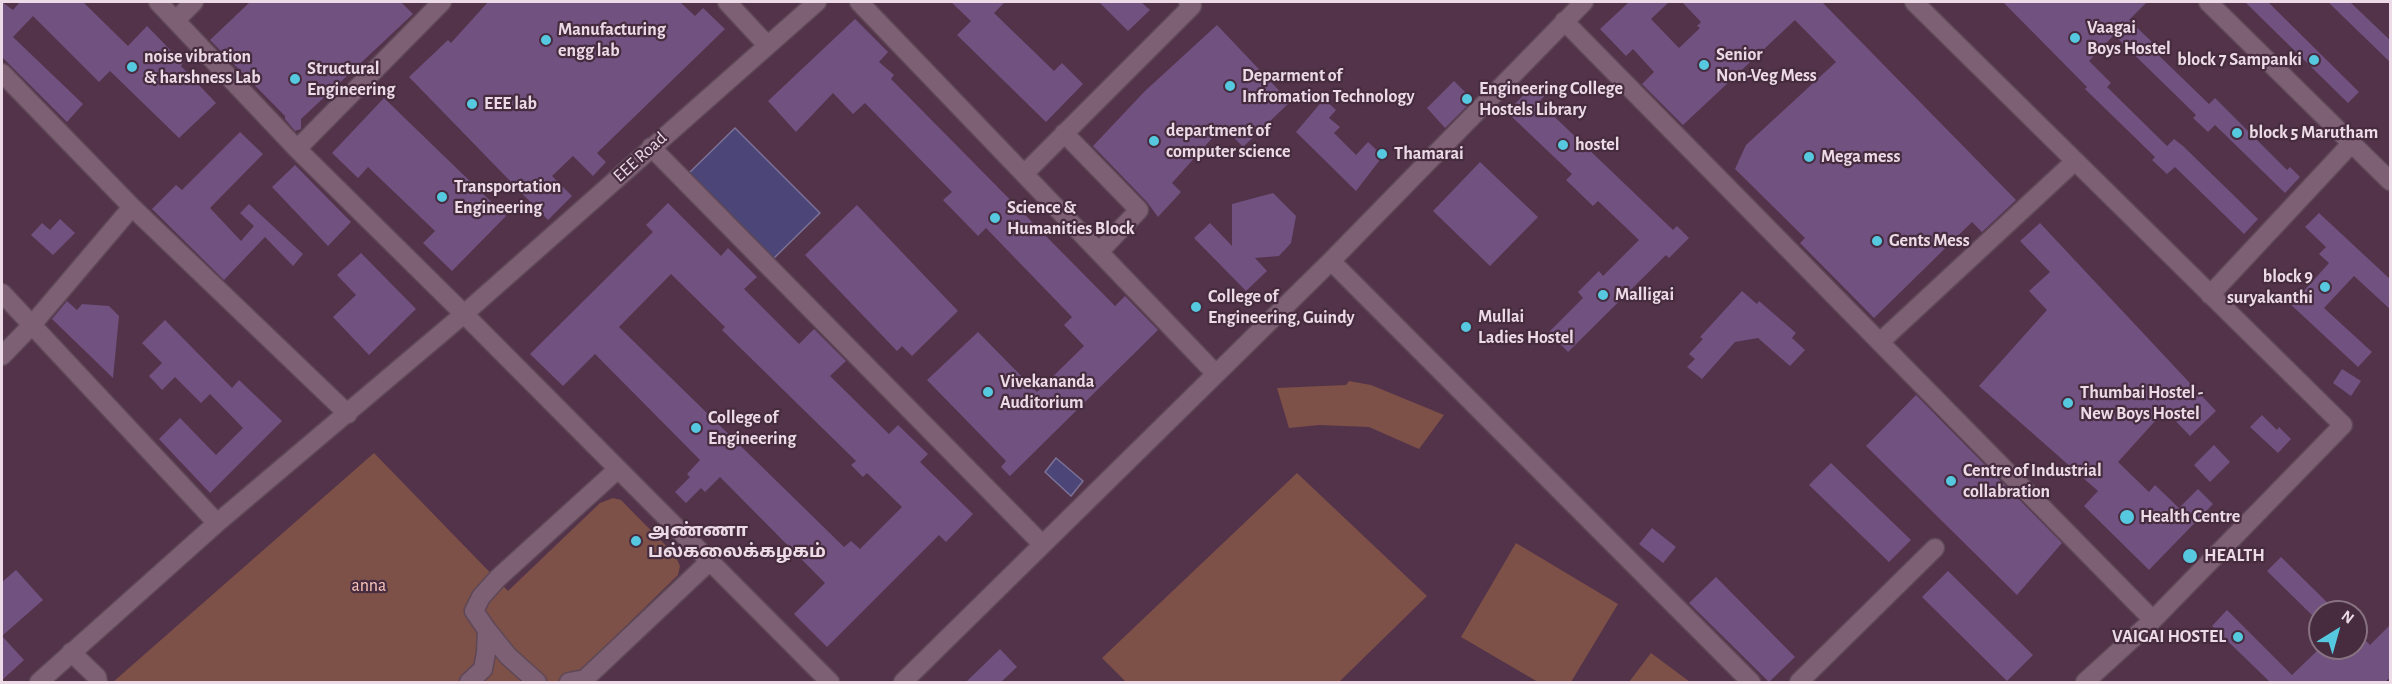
<!DOCTYPE html>
<html>
<head>
<meta charset="utf-8">
<style>
  body { margin:0 }
  #map { position:relative; width:2392px; height:684px; overflow:hidden; background:#462c3e; font-family:"Alegreya Sans",sans-serif }
  canvas { display:block }
  .frame { position:absolute; inset:0; border:3px solid #ecdbe6; pointer-events:none }
  .north { position:absolute; left:2308px; top:600px; width:60px; height:60px; box-sizing:border-box; background:#462c3e; border:2px solid #887281; border-radius:50%; rotate:37deg; font-size:16px; font-weight:700; line-height:24px; text-align:center; color:#ecdbe6 }
  .north::after { content:''; display:block; margin:auto; width:21px; height:27px; background:#56c9e0; clip-path:polygon(50% 0,100% 100%,50% 72%,0 100%) }
</style>
</head>
<body>
<div id="map">
<canvas width="2392" height="684"></canvas>
<div class="frame"></div>
<div class="north">N</div>
</div>
<script>
const c = document.querySelector('canvas').getContext('2d');
c.lineJoin = 'round';
function paint(path, color) { c.fillStyle = color; c.fill(path, 'evenodd'); }
const poly = rows => new Path2D(rows.map(r => 'M' + r).join(''));
function stroke(path, color, width, dash) { c.strokeStyle = color; c.lineWidth = width; c.lineCap = dash ? 'butt' : 'round'; c.setLineDash(dash || []); c.stroke(path); }
function drawText(font, color, halo, rows, align = 'center') {
  c.font = font + ' "Alegreya Sans","Noto Sans Tamil",sans-serif'; c.lineWidth = 4.5; c.setLineDash([]); c.textBaseline = 'middle'; c.strokeStyle = halo; c.fillStyle = color; for (const [text, x, y, turn = 0] of rows) {
    c.save(); c.translate(x, y); c.rotate((+turn || 0) * Math.PI / 180); c.textAlign = isNaN(turn) ? turn : align; if (halo) c.strokeText(text, 0, 0); c.fillText(text, 0, 0); c.restore();
  }
}
paint(poly([
  [2,2,2390,2,2390,665,2378,682,2,682],
  [2320,612,2356,612,2356,648,2320,648]
]), '#533349');
paint(poly([
  [1349,381,1371,385,1444,415,1419,449,1369,427,1319,425,1289,428,1277,388,1346,385],
  [374,453,508,591,600,503,613,498,621,500,675,555,680,566,678,575,583,668,596,682,113,682],
  [1297,473,1427,596,1339,682,1126,682,1102,658],
  [1516,543,1618,604,1571,682,1538,682,1461,637],
  [1651,653,1690,682,1629,682]
]), '#7d5048');
const water = poly([
  [735,128,820,213,773,259,688,174,735,128],
  [1056,458,1083,481,1071,496,1045,472,1056,458]
]);
paint(water, '#4c4577');
stroke(water, '#7c7298', 1.5);
paint(poly([
  [2,2,13,10,19,3,18,2,83,2,128,46,147,26,183,63,181,66,216,103,179,138,110,71,99,82,33,16,13,37,83,104,67,122,2,57],
  [250,2,401,2,413,14,301,119,301,129,295,131,285,119,285,116,210,40],
  [488,2,680,2,695,16,703,8,725,29,597,153,606,162,593,176,573,156,552,176,572,196,548,220,409,77,448,40,451,43],
  [951,2,1005,2,994,13,1054,71,1062,63,1083,84,1046,122,957,35,971,21],
  [1099,2,1141,2,1150,10,1128,31],
  [1629,2,1669,2,1651,19,1679,48,1700,28,1697,26,1701,22,1682,2,1822,2,2016,200,1982,232,1972,222,1874,318,1800,243,1805,238,1735,169,1746,145,1836,62,1795,20,1683,125,1642,84,1654,72,1633,49,1626,56,1600,29],
  [2003,2,2147,2,2129,20,2152,42,2148,45,2209,104,2215,98,2287,170,2290,167,2300,177,2285,193,2215,125,2208,132,2193,118,2196,115,2114,35,2089,61,2111,83,2107,87,2167,146,2174,139,2183,146,2258,219,2244,234,2175,167,2167,174,2152,160,2155,157,2085,89,2087,87],
  [2245,2,2268,2,2359,92,2348,103],
  [2328,2,2350,2,2391,41,2391,63],
  [855,19,888,52,879,62,894,75,891,79,1115,306,1125,296,1158,330,1010,476,1001,467,1006,461,927,380,978,332,1037,392,1084,346,1064,325,1072,317,986,228,978,236,943,200,952,192,865,103,853,114,833,93,796,132,768,101],
  [1217,25,1290,102,1243,147,1223,126,1172,183,1181,192,1158,217,1147,202,1093,146,1145,91],
  [1454,81,1473,100,1445,128,1427,108],
  [1535,83,1546,94,1539,102,1673,230,1677,226,1689,238,1669,258,1666,255,1568,352,1549,332,1583,298,1578,292,1599,271,1603,276,1639,240,1598,201,1593,206,1566,180,1572,174,1511,116,1519,108,1515,104],
  [384,98,506,216,452,271,423,243,435,231,368,167,358,178,332,153],
  [1324,99,1336,110,1329,118,1340,127,1334,133,1356,155,1368,142,1383,156,1356,191,1296,132],
  [240,132,263,154,210,208,241,241,254,226,240,213,249,204,303,254,293,266,265,237,224,280,152,209,176,185,182,190],
  [1480,162,1538,217,1490,266,1433,211],
  [295,165,351,222,328,246,272,187],
  [1273,193,1296,216,1291,243,1279,256,1255,258,1267,271,1246,291,1194,238,1210,223,1232,246,1232,204],
  [668,203,721,256,728,248,757,277,744,289,799,344,814,329,846,361,830,376,889,434,898,425,928,454,920,462,973,514,946,542,939,535,827,647,794,614,825,583,720,477,705,492,701,488,686,503,675,492,690,477,687,474,700,460,595,354,563,386,530,354,653,232,646,225],
  [671,274,725,327,722,330,856,461,851,465,863,477,867,473,902,507,860,549,851,541,844,547,619,327],
  [857,205,958,311,912,356,902,346,897,351,805,255],
  [2319,213,2391,280,2391,310,2354,276,2324,308,2372,352,2358,367,2288,302,2298,292,2301,294,2329,263,2319,254,2326,247,2305,227],
  [60,219,75,233,53,255,31,235,42,223,50,230],
  [2040,223,2216,411,2190,436,2165,410,2118,462,2149,492,2155,485,2179,508,2198,489,2213,504,2149,570,2084,506,2098,491,1979,386,2047,310,2029,291,2050,272,2020,241],
  [361,253,416,309,369,355,333,317,356,295,337,275],
  [1742,291,1757,304,1759,301,1796,333,1792,338,1805,350,1790,366,1758,338,1735,342,1702,379,1687,367,1695,359,1689,354,1703,339,1700,337],
  [67,301,77,310,82,304,109,306,119,316,113,378,52,319],
  [165,320,232,388,239,380,282,421,210,493,159,439,180,418,216,455,243,428,210,394,201,403,175,377,162,390,149,376,162,363,142,343],
  [2342,369,2361,381,2351,396,2333,383],
  [1916,395,2062,543,2017,595,1866,446],
  [2262,415,2277,430,2279,427,2291,439,2278,453,2250,427],
  [2214,445,2230,462,2210,482,2194,465],
  [1831,463,1911,540,1889,562,1809,485],
  [1652,528,1676,547,1663,563,1639,544],
  [2281,557,2337,612,2320,612,2320,623,2267,571],
  [16,570,43,600,2,636,24,660,2,680,2,582],
  [1948,571,2033,655,2007,681,1922,597],
  [1716,577,1795,657,1769,682,1689,603],
  [2227,610,2292,675,2320,648,2356,648,2356,631,2370,645,2391,624,2391,677,2385,682,2270,682,2212,626],
  [1000,649,1017,667,1001,682,966,682]
]), '#705180');
const minor = poly([
  [158,2,297,149,464,314,830,682],
  [727,2,767,45],
  [859,2,1216,374],
  [1914,2,2343,425,2153,620,2085,682],
  [2208,2,2390,181],
  [176,20,194,2],
  [1564,21,2153,620],
  [2,73,132,207,348,414],
  [1064,133,1139,210,1099,252],
  [651,147,1042,544],
  [297,149,442,2],
  [1024,174,1192,6,1188,2],
  [1331,261,1751,682],
  [2,293,217,523],
  [2210,295,2351,144],
  [1880,342,2074,162],
  [2,356,31,326,132,207],
  [487,630,508,656,537,682],
  [71,652,97,677,98,682],
  [39,682,217,523,464,314,817,2],
  [469,682,483,669,486,653,487,630,474,611,481,597,498,578,618,469],
  [569,682,585,679,709,562],
  [903,682,1331,261,1584,2],
  [1799,682,1935,548]
]);
stroke(minor, '#5e4857', 21);
stroke(minor, '#7d6073', 18);
for (const [x, y, r, color] of [
  [2075,38,6,"#56c9e0"],
  [546,40,6,"#56c9e0"],
  [2314,60,6,"#56c9e0"],
  [1704,65,6,"#56c9e0"],
  [132,67,6,"#56c9e0"],
  [295,79,6,"#56c9e0"],
  [1230,86,6,"#56c9e0"],
  [1467,99,6,"#56c9e0"],
  [472,104,6,"#56c9e0"],
  [2237,133,6,"#56c9e0"],
  [1154,141,6,"#56c9e0"],
  [1563,145,6,"#56c9e0"],
  [1382,154,6,"#56c9e0"],
  [1809,157,6,"#56c9e0"],
  [442,197,6,"#56c9e0"],
  [995,218,6,"#56c9e0"],
  [1877,241,6,"#56c9e0"],
  [2325,287,6,"#56c9e0"],
  [1603,295,6,"#56c9e0"],
  [1196,307,6,"#56c9e0"],
  [1466,327,6,"#56c9e0"],
  [988,392,6,"#56c9e0"],
  [2068,403,6,"#56c9e0"],
  [696,428,6,"#56c9e0"],
  [1951,481,6,"#56c9e0"],
  [2127,517,8,"#56c9e0"],
  [636,541,6,"#56c9e0"],
  [2190,556,8,"#56c9e0"],
  [2238,637,6,"#56c9e0"]
]) { const dot = new Path2D(); dot.arc(x, y, r, 0, 2 * Math.PI); c.fillStyle = color; c.fill(dot); stroke(dot, '#462c3e', 2); }
drawText('bold 18px', '#ecdbe6', '#462c3e', [
  ["Vaagai",2087,28],
  ["Boys Hostel",2087,49],
  ["Manufacturing",558,30],
  ["engg lab",558,51],
  ["Senior",1716,55],
  ["Non-Veg Mess",1716,76],
  ["noise vibration",144,57],
  ["& harshness Lab",144,78],
  ["block 7 Sampanki",2302,60,"right"],
  ["Structural",307,69],
  ["Engineering",307,90],
  ["Deparment of",1242,76],
  ["Infromation Technology",1242,97],
  ["Engineering College",1479,89],
  ["Hostels Library",1479,110],
  ["EEE lab",484,104],
  ["department of",1166,131],
  ["computer science",1166,152],
  ["block 5 Marutham",2249,133],
  ["hostel",1575,145],
  ["Thamarai",1394,154],
  ["Mega mess",1821,157],
  ["Transportation",454,187],
  ["Engineering",454,208],
  ["Science &",1007,208],
  ["Humanities Block",1007,229],
  ["Gents Mess",1889,241],
  ["block 9",2313,277,"right"],
  ["suryakanthi",2313,298,"right"],
  ["Malligai",1615,295],
  ["College of",1208,297],
  ["Engineering, Guindy",1208,318],
  ["Mullai",1478,317],
  ["Ladies Hostel",1478,338],
  ["Vivekananda",1000,382],
  ["Auditorium",1000,403],
  ["Thumbai Hostel -",2080,393],
  ["New Boys Hostel",2080,414],
  ["College of",708,418],
  ["Engineering",708,439],
  ["Centre of Industrial",1963,471],
  ["collabration",1963,492],
  ["Health Centre",2140,517],
  ["அண்ணா",648,531],
  ["பல்கலைக்கழகம்",648,552],
  ["HEALTH",2204,556],
  ["VAIGAI HOSTEL",2226,637,"right"]
], 'left');
drawText('18px', '#ecdbe6', '#462c3e', [
  ["EEE Road",640,157,-42]
]);
drawText('18px', '#fec5bb', '#462c3e', [
  ["anna",369,586]
]);
</script>
</body>
</html>
